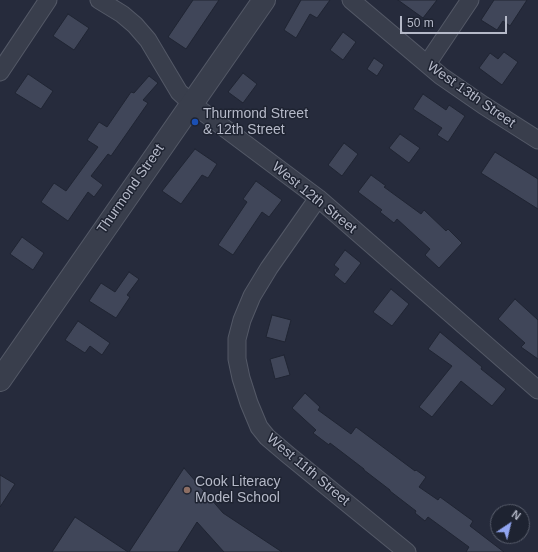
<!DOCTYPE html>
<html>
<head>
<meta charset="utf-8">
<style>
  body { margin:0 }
  #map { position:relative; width:538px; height:552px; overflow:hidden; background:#262b3c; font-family:Helvetica,sans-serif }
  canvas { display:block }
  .north { position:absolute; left:490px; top:504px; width:40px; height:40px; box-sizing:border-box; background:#1e2331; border:1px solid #5a5f6d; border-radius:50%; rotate:35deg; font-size:11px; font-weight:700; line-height:16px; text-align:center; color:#b5b9c8 }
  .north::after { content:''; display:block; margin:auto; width:14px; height:18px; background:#91a5f1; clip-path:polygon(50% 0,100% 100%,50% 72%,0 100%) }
  .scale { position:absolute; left:400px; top:16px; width:107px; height:18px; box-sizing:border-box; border:2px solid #b5b9c8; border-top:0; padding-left:5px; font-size:12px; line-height:14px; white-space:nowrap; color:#b5b9c8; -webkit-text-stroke:3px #1e2331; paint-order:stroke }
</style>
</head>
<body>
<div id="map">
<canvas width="538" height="552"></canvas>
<div class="north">N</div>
<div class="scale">50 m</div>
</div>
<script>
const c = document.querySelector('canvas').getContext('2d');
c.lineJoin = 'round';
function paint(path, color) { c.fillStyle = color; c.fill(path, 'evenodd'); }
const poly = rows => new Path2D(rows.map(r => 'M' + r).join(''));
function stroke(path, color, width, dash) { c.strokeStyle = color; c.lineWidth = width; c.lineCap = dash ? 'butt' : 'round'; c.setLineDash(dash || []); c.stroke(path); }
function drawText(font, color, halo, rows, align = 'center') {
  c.font = font + ' Helvetica,sans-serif'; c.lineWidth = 3; c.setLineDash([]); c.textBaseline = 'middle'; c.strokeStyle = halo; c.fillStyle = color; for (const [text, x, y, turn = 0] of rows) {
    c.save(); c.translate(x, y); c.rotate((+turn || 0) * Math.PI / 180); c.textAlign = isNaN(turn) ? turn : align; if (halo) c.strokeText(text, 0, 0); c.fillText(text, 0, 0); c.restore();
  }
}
const building = poly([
  [193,0,219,0,186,49,168,37,193,0],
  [301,0,330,0,317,18,310,14,296,38,284,30,301,0],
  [398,0,437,0,423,18,398,0],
  [494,0,527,0,510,26,503,21,497,30,481,20,494,0],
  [68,14,89,28,74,50,53,36,68,14],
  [343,32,356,42,343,60,330,50,343,32],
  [504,52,518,62,502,85,479,68,490,53,498,59,504,52],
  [374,58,384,65,377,76,367,69,374,58],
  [243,73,257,84,243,103,228,92,243,73],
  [28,74,53,91,41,109,15,93,28,74],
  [149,76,158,83,143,100,148,103,111,156,108,154,91,176,103,185,94,197,88,192,68,221,41,202,54,183,66,191,98,147,87,140,99,122,107,127,131,92,134,93,149,76],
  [423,94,446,110,449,105,465,116,448,142,437,135,442,128,413,109,423,94],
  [400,134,420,148,409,163,389,148,400,134],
  [344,143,358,154,342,176,328,165,344,143],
  [195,149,217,164,208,178,202,175,181,204,162,191,195,149],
  [495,152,538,179,538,209,481,173,495,152],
  [371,175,386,186,384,187,421,214,424,210,446,231,448,229,462,243,439,268,425,255,430,249,397,219,394,223,380,212,382,210,358,192,371,175],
  [256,181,282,200,269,217,262,212,233,255,218,245,247,202,243,199,256,181],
  [22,237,44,253,33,270,10,254,22,237],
  [345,250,361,263,345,284,334,275,339,269,334,265,345,250],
  [129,272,139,279,127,295,130,297,116,318,89,301,101,283,115,292,129,272],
  [391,289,409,304,392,326,373,312,391,289],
  [515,299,538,320,538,359,521,347,525,343,498,319,515,299],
  [272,315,291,320,285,342,266,337,272,315],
  [78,321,110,343,102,355,90,346,85,353,65,340,78,321],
  [440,332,482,367,481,369,506,389,492,406,461,381,432,417,419,407,452,366,428,349,440,332],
  [284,355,290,375,275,379,270,359,284,355],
  [305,393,320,407,318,410,351,434,356,427,415,471,416,470,426,477,419,487,438,500,440,497,473,521,470,526,504,552,466,552,469,547,428,517,425,521,415,513,416,511,390,491,390,490,364,470,364,469,330,443,329,445,313,433,316,430,292,408,305,393],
  [184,468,223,513,282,552,224,552,197,522,178,552,129,552,184,468],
  [0,475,15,484,0,507,0,475],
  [75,517,128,552,52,552,75,517]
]);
paint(building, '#404659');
stroke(building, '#202533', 1);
const minor = poly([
  [99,0,122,14,135,25,148,40,179,92,191,103,318,198,538,390],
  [351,0,441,76,483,105,538,140],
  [427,64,470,0],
  [0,72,48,0],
  [318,198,269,268,252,296,242,320,237,339,237,359,241,378,249,403,259,427,267,437,287,454,407,552]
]);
const tertiary = poly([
  [0,380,264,0]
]);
stroke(minor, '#545967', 19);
stroke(tertiary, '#545967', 24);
stroke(minor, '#393e4c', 17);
stroke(tertiary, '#393e4c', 22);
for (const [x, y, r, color] of [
  [195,122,4,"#1a4fb4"],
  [187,490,4,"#8d6e63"]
]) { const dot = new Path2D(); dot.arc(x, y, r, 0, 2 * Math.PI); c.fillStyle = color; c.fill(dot); stroke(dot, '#1e2331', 1.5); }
drawText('14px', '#b5b9c8', '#1e2331', [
  ["West 13th Street",471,95,35],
  ["Thurmond Street",131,189,-55],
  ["West 12th Street",314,198,39],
  ["West 11th Street",308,470,40]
]);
drawText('14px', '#b5b9c8', '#1e2331', [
  ["Thurmond Street",203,114],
  ["& 12th Street",203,130],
  ["Cook Literacy",195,482],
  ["Model School",195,498]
], 'left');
</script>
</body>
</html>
